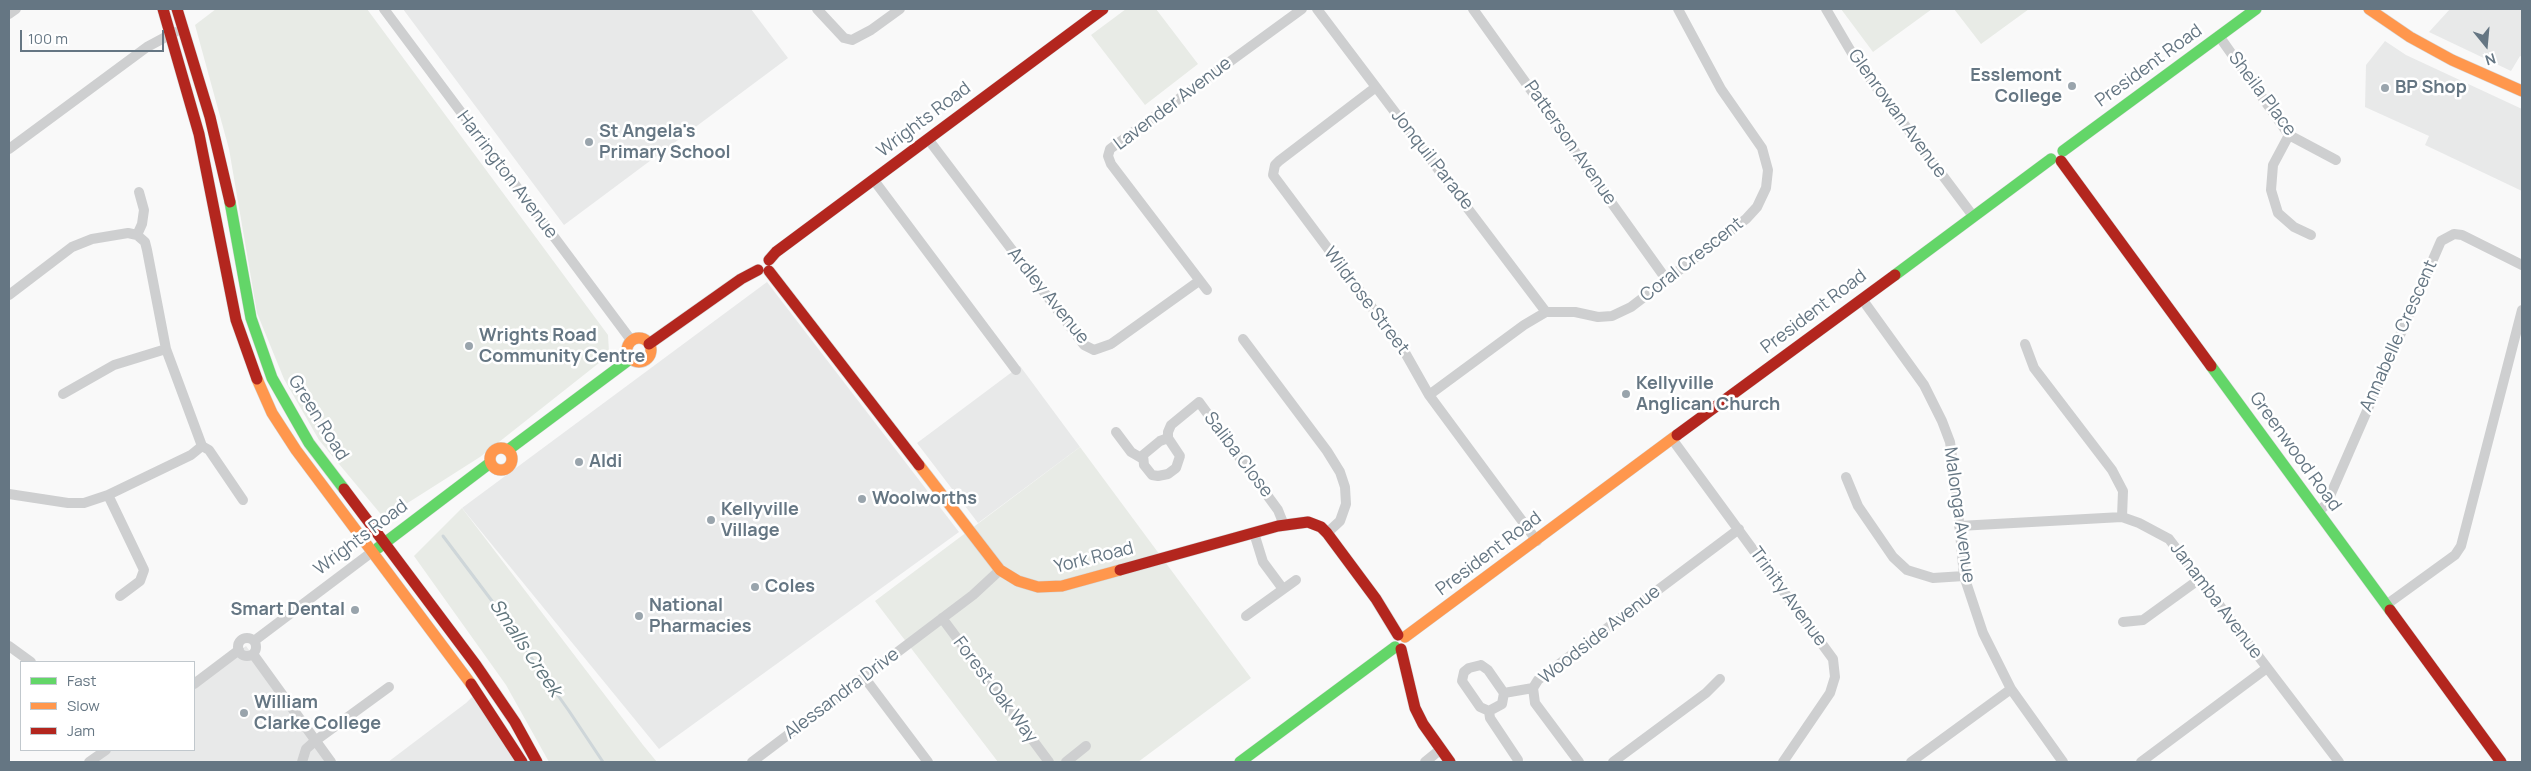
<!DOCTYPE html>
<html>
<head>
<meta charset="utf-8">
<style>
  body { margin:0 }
  #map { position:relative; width:2531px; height:771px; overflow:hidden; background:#f9f9f9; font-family:Manrope,sans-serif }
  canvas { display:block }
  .frame { position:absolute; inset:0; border:10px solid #657683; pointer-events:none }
  .legend { position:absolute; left:20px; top:661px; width:175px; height:90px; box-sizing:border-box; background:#fff; border:1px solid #c1c8cd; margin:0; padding:6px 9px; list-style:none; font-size:15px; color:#657683 }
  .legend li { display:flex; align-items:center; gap:10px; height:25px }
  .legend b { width:25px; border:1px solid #c1c8cd }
  .north { position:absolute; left:2461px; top:20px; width:50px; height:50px; -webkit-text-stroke:4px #fff; paint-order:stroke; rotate:163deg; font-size:14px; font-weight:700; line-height:20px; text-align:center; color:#657683 }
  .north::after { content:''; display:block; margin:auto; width:18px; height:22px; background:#657683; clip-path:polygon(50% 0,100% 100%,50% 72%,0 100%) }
  .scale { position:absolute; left:20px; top:30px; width:144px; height:22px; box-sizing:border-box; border:2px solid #657683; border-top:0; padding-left:6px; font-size:15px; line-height:18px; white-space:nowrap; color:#657683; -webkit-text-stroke:4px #fff; paint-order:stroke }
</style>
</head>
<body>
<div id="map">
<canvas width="2531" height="771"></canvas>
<div class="frame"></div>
<ul class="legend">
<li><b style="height:6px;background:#63d668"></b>Fast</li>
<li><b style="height:6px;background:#ff974d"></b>Slow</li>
<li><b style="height:6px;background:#b3261e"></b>Jam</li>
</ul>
<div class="north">N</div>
<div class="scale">100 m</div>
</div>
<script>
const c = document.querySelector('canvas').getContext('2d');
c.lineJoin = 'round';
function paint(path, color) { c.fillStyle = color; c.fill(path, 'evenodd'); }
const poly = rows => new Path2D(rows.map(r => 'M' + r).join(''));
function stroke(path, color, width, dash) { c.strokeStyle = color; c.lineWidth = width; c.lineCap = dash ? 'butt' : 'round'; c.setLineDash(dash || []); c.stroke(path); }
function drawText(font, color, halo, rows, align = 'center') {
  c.font = font + ' Manrope,sans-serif'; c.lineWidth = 5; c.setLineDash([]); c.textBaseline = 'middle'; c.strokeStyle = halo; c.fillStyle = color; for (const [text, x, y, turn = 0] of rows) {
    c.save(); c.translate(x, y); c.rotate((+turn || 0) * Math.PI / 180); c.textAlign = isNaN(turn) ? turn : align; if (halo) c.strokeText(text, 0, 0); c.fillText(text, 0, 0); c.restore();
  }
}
paint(poly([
  [403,9,751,9,788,58,564,225],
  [2450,9,2522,9,2522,57,2520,56,2511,71,2429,32],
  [2385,41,2406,55,2522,109,2522,191,2425,145,2429,136,2365,107,2366,65],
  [767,282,959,532,659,749,462,508],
  [1020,366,1080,447,978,523,917,443],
  [246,646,331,762,89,762,106,750,194,750,194,685],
  [477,692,522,762,388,762,466,703]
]), '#e8e9e9');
paint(poly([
  [216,9,367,9,608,335,609,352,604,359,480,457,384,518,319,440,284,379,257,313,229,149,195,25],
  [1126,9,1156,9,1198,64,1145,105,1091,35],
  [1841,9,1932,9,1873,52],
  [1954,9,2029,9,1981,44],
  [1080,447,1251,678,1138,762,998,762,875,601],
  [462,508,643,745,657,762,549,762,506,685,414,556]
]), '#e8ebe6');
stroke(poly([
  [443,536,492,601,517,631,523,646,569,711,603,762]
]), '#ced6d9', 3);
const fast = poly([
  [2063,151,2256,9],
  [230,202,251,318,272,378,309,443,344,489],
  [1895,275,2051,159],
  [2211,366,2390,610],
  [508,450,630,359],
  [378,548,490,463],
  [1240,762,1395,647]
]);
const slow = poly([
  [2369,9,2410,37,2452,60,2522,91],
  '627 350a12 12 0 1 1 24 0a12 12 0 1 1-24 0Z',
  [257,379,272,413,296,450,471,684],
  '490 459a11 11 0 1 1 22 0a11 11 0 1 1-22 0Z',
  [919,465,1000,570,1018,581,1038,587,1062,586,1120,570],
  [1405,637,1677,435]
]);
const jam = poly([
  [163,9,199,134,236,320,257,379],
  [177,9,210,117,230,202],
  [2061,161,2211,366],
  [769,260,776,252,1103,9],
  [769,271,919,465],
  [649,344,741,279,758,270],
  [1677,435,1895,275],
  [344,489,476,665,515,722,537,762],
  [1120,570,1278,526,1308,522,1321,527,1327,533,1376,599,1398,635],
  [2390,610,2501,762],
  [1401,649,1415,708,1423,724,1450,762],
  [471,684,522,762]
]);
stroke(fast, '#d5d6d7', 12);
stroke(slow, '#d5d6d7', 12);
stroke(jam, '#d5d6d7', 12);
stroke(poly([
  [384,9,631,340],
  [817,9,844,38,852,40,871,30,900,9],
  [1317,9,1546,312],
  [1473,9,1666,279],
  [1826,9,1856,60,1973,216],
  [9,14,16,9],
  [2219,36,2289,135,2336,160],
  [1376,87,1279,161,1275,165,1273,175,1403,349,1429,395,1537,541],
  [2289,135,2273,165,2271,190,2278,213,2294,227,2311,235],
  [928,139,1084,345,1094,350,1111,344,1199,281],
  [9,149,147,47,175,32],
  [873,179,1016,370],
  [137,235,145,242,147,250,166,349,202,446],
  [137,235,142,224,144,210,139,192],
  [1207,290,1111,164,1108,156,1110,149,1302,9],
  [9,295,72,247,92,239,128,233,137,235],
  [1862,299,1924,385,1942,421,1950,442,1955,478,1964,576,1983,633,2011,689,2063,762],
  [1243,339,1327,451,1340,472,1345,487,1346,504,1340,521,1327,533],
  [2025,344,2034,368,2112,470,2123,491,2122,517],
  [63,394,114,365,166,349],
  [1429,395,1524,325,1546,312,1575,312,1598,317,1612,316,1631,307,1746,219,1757,207,1766,188,1768,170,1762,148,1721,89,1678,9],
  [1116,432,1131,452,1143,459],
  [1168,438,1160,441,1143,455,1144,465,1152,475,1158,476,1168,474,1176,468,1180,456,1168,438,1168,432,1171,425,1199,402,1278,510,1284,525],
  [1672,439,1833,659,1835,677,1830,693,1783,762],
  [202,446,209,450,243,500],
  [1846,477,1858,506,1893,557,1907,570,1933,578,1964,576],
  [9,494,68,503,84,503,108,495,191,455,202,446],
  [108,495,144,570,140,581,120,596],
  [2317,512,2326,505,2441,241,2454,234,2462,235,2522,265],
  [1959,526,2122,517,2139,523,2169,539,2339,762],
  [1254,533,1263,562,1283,589],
  [2386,605,2455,555,2461,546,2522,310],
  [1246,616,1296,580],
  [942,618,1049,762],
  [2123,622,2143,620,2201,578],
  '238 647a9 9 0 1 1 18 0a9 9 0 1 1-18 0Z',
  [254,641,372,552],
  [9,646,31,662],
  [253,654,331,762],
  [1481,665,1488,670,1504,693,1502,704,1489,711,1480,707,1462,681,1464,672,1469,668,1481,665],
  [864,677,928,762],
  [194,684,239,650],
  [1504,693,1533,688],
  [1489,711,1490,718,1518,760],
  [89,762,106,750],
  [302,762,306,749,315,741,389,687],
  [752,762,973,595,1000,570],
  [1066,762,1086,746],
  [1425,762,1441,749],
  [1579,762,1535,703,1533,688,1538,680,1739,529],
  [1613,762,1706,693,1720,679],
  [1911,762,2011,689],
  [2141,762,2267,668]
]), '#cecfd0', 10);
stroke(fast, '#63d668', 11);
stroke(slow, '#ff974d', 11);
stroke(jam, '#b3261e', 11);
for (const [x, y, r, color] of [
  [2072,86,5,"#99a4ac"],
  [2385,88,5,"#99a4ac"],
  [589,142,5,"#99a4ac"],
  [469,346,5,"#99a4ac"],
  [1626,394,5,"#99a4ac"],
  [579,462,5,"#99a4ac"],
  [862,499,5,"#99a4ac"],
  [711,520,5,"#99a4ac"],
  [755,587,5,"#99a4ac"],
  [355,610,5,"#99a4ac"],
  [639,616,5,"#99a4ac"],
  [244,713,5,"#99a4ac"]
]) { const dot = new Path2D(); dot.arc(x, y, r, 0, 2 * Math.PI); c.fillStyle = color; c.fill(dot); stroke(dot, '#fff', 2); }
drawText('18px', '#657683', '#fff', [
  ["President Road",2149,66,-36],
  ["Sheila Place",2262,94,53],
  ["Lavender Avenue",1173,104,-37],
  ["Glenrowan Avenue",1897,114,54],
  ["Wrights Road",924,120,-37],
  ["Patterson Avenue",1570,143,55],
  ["Jonquil Parade",1432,160,52],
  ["Harrington Avenue",507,175,53],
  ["Coral Crescent",1692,260,-38],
  ["Ardley Avenue",1048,296,51],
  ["Wildrose Street",1366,301,53],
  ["President Road",1814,312,-37],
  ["Annabelle Crescent",2399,336,-66],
  ["Green Road",318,418,58],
  ["Greenwood Road",2295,452,54],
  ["Saliba Close",1238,455,53],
  ["Malonga Avenue",1959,515,82],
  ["Wrights Road",361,538,-37],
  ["President Road",1489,554,-37],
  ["York Road",1094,558,-14],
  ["Trinity Avenue",1788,597,54],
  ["Janamba Avenue",2216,601,53],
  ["Woodside Avenue",1600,635,-38],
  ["Forest Oak Way",995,690,53],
  ["Alessandra Drive",842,694,-37]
]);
drawText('bold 18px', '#657683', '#fff', [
  ["Esslemont",2062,76,"right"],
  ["College",2062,97,"right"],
  ["BP Shop",2395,88],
  ["St Angela's",599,132],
  ["Primary School",599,153],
  ["Wrights Road",479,336],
  ["Community Centre",479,357],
  ["Kellyville",1636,384],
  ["Anglican Church",1636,405],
  ["Aldi",589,462],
  ["Woolworths",872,499],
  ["Kellyville",721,510],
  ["Village",721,531],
  ["Coles",765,587],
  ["National",649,606],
  ["Pharmacies",649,627],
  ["Smart Dental",345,610,"right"],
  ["William",254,703],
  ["Clarke College",254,724]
], 'left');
drawText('italic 19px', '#60757c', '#fff', [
  ["Smalls Creek",525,648,56]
]);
</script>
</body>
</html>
